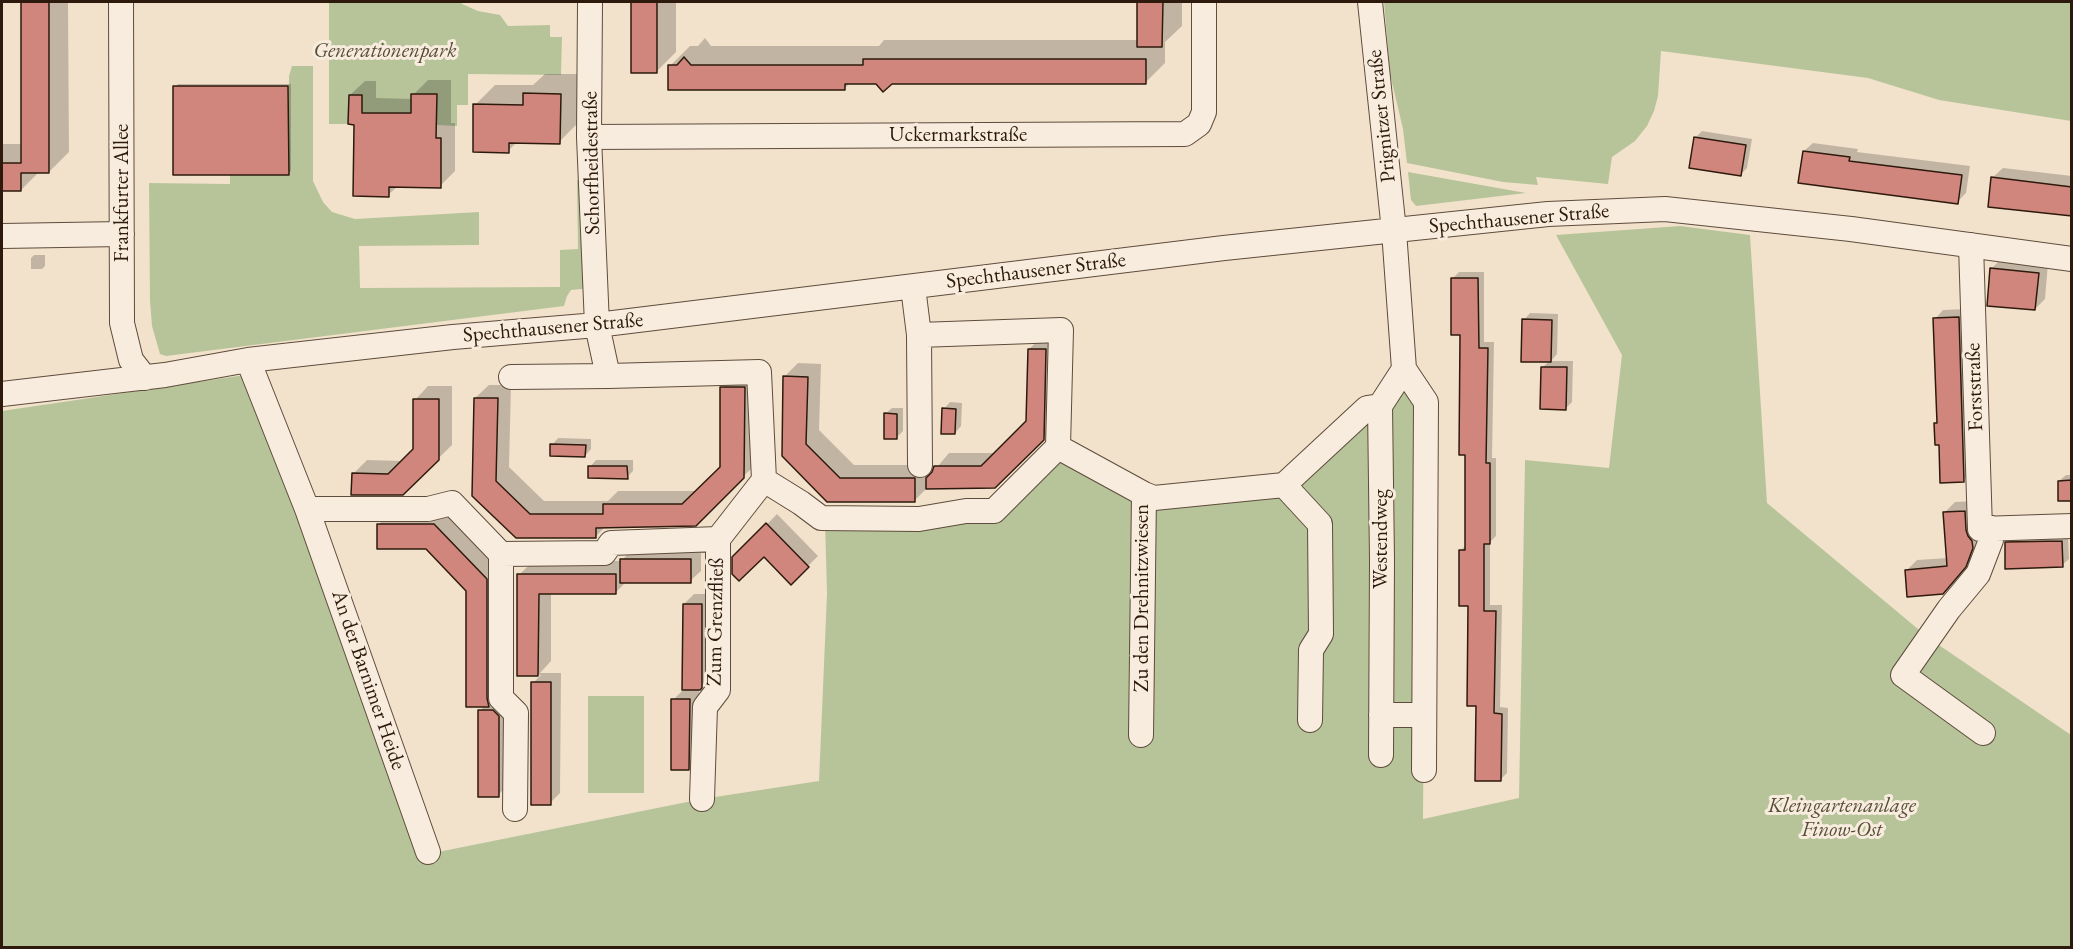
<!DOCTYPE html>
<html>
<head>
<meta charset="utf-8">
<style>
  body { margin:0 }
  #map { position:relative; width:2073px; height:949px; overflow:hidden; background:#f3e2cb; font-family:"EB Garamond",serif }
  canvas { display:block }
  .frame { position:absolute; inset:0; border:3px solid #2d1a0d; pointer-events:none }
</style>
</head>
<body>
<div id="map">
<canvas width="2073" height="949"></canvas>
<div class="frame"></div>
</div>
<script>
const c = document.querySelector('canvas').getContext('2d');
c.lineJoin = 'round';
function paint(path, color) { c.fillStyle = color; c.fill(path, 'evenodd'); }
const poly = rows => new Path2D(rows.map(r => 'M' + r).join(''));
function stroke(path, color, width, dash) { c.strokeStyle = color; c.lineWidth = width; c.lineCap = dash ? 'butt' : 'round'; c.setLineDash(dash || []); c.stroke(path); }
function drawText(font, color, halo, rows, align = 'center') {
  c.font = font + ' "EB Garamond",serif'; c.lineWidth = 6; c.setLineDash([]); c.textBaseline = 'middle'; c.strokeStyle = halo; c.fillStyle = color; for (const [text, x, y, turn = 0] of rows) {
    c.save(); c.translate(x, y); c.rotate((+turn || 0) * Math.PI / 180); c.textAlign = isNaN(turn) ? turn : align; if (halo) c.strokeText(text, 0, 0); c.fillText(text, 0, 0); c.restore();
  }
}
paint(poly([
  [329,2,461,2,462,4,478,11,500,15,508,26,550,25,550,37,562,37,561,75,468,74,468,105,457,105,457,126,436,125,436,94,412,94,411,113,362,113,362,95,349,95,348,124,329,124],
  [1384,2,2071,2,2071,121,1939,100,1868,78,1661,51,1658,96,1654,111,1647,126,1635,141,1612,157,1608,184,1536,177,1538,185,1503,182,1407,163,1403,129,1390,74],
  [292,66,313,66,313,181,323,202,332,212,355,219,479,212,479,245,359,246,360,288,560,287,560,250,578,249,577,180,588,180,592,288,571,290,567,296,564,306,166,356,160,354,152,326,150,301,149,183,230,184,230,175,288,175,289,76],
  [1408,172,1526,193,1416,206,1411,200],
  [1680,226,1750,235,1767,503,1930,639,2071,735,2071,947,2,947,2,411,245,375,433,853,702,799,819,781,827,594,825,521,998,519,1062,459,1154,498,1284,485,1404,369,1426,402,1423,819,1519,798,1525,460,1609,468,1622,355,1556,235],
  [588,696,644,696,644,793,588,793]
]), '#b7c49a');
paint(poly([
  [23,2,68,2,69,152,49,172,39,172,21,190,2,190,2,144,23,144],
  [633,2,676,2,676,52,656,72,633,72],
  [1138,2,1182,2,1182,26,1165,42,1165,63,1145,83,850,83,844,89,670,66,690,46,698,46,705,38,711,46,879,46,884,40,1138,40],
  [545,74,580,74,579,122,559,142,517,142,508,151,475,105,495,85,533,85],
  [428,80,451,80,451,123,455,123,455,171,440,186,398,186,388,195,356,123,350,95,365,81,376,81,376,98,413,99,413,95],
  [178,84,291,84,291,171,288,174,175,87],
  [1702,131,1752,139,1747,168,1741,174,1696,137],
  [1813,143,1858,149,1857,152,1970,166,1966,193,1957,202,1804,151],
  [2003,168,2072,176,2072,215,1992,178],
  [34,255,45,255,45,266,42,269,31,269,31,258],
  [2001,259,2048,263,2045,299,2035,309,1991,269],
  [1459,272,1484,272,1484,342,1494,342,1492,458,1496,458,1496,536,1490,542,1490,605,1502,605,1500,707,1508,708,1507,773,1500,780,1477,705,1469,604,1460,551,1466,545,1466,454,1462,333,1452,279],
  [1967,309,1972,472,1964,480,1940,443,1936,424,1938,422,1935,319,1943,310],
  [1530,313,1558,314,1557,354,1551,361,1573,361,1572,402,1566,408,1543,367,1549,361,1524,320],
  [1043,336,1059,336,1057,425,995,487,928,487,914,501,827,501,783,456,784,377,798,363,821,364,819,430,854,465,928,465,928,478,949,453,996,453,1028,421,1029,349],
  [735,374,758,374,757,463,695,524,606,526,596,536,473,495,475,398,489,385,511,385,509,467,544,501,608,501,618,491,697,491,722,468,722,388],
  [428,386,452,386,452,445,403,493,353,474,367,460,403,461,415,450,415,400],
  [950,402,962,403,961,426,955,433,944,409],
  [892,408,903,408,903,431,896,438,885,414],
  [558,438,591,439,591,449,585,456,552,445],
  [596,460,633,460,633,471,627,477,590,467],
  [2066,475,2072,475,2072,499,2059,481],
  [1975,501,1982,530,1975,555,1952,582,1907,570,1917,560,1948,558,1945,512,1955,502],
  [393,511,448,511,500,565,503,700,508,785,498,795,479,711,485,706,468,591,427,548,379,524],
  [777,514,818,556,791,583,764,555,734,558],
  [2068,535,2069,559,2062,565,2006,543,2013,536],
  [632,550,701,550,701,571,690,581,627,581,615,593,551,593,551,661,540,673,561,673,560,793,550,803,533,683,541,675,519,675,519,575,533,561,621,561],
  [694,594,712,594,711,676,699,689,698,758,688,768,673,700,684,689,684,604]
]), '#0003');
const building = poly([
  [21,2,49,2,49,173,21,173,21,191,2,191,2,163,21,163,21,2],
  [631,2,657,2,657,73,631,73,631,2],
  [1137,2,1163,2,1162,47,1137,47,1137,2],
  [684,57,691,65,863,65,863,59,1146,59,1146,84,892,84,883,92,876,84,845,84,845,90,668,90,668,65,677,65,684,57],
  [173,86,288,86,289,175,173,175,173,86],
  [523,93,561,94,560,144,509,143,509,153,473,152,473,104,523,105,523,93],
  [411,94,437,94,436,138,441,138,441,188,389,187,389,197,353,196,354,125,348,124,349,95,362,95,362,113,411,113,411,94],
  [1694,137,1746,145,1741,176,1689,168,1694,137],
  [1803,151,1850,157,1849,161,1962,175,1958,204,1798,183,1803,151],
  [1991,177,2072,187,2072,216,1988,207,1991,177],
  [1990,268,2039,273,2035,310,1987,306,1990,268],
  [1451,278,1478,278,1479,348,1488,348,1486,463,1490,463,1490,544,1484,544,1484,611,1496,611,1494,713,1502,714,1501,781,1475,781,1476,706,1467,706,1468,606,1459,606,1459,550,1465,550,1465,455,1459,455,1460,335,1451,335,1451,278],
  [1959,317,1964,482,1940,483,1939,445,1935,445,1934,423,1937,423,1933,318,1959,317],
  [1522,319,1552,320,1551,362,1521,362,1522,319],
  [1028,349,1046,349,1044,440,995,488,926,489,926,478,932,472,934,466,981,466,1026,421,1028,349],
  [1541,367,1567,367,1566,410,1540,409,1541,367],
  [783,376,808,377,806,444,840,478,915,478,915,502,827,502,782,456,783,376],
  [720,387,745,387,744,478,696,526,596,528,596,538,516,538,472,496,474,398,498,398,496,481,530,514,603,514,603,504,682,504,720,467,720,387],
  [413,399,439,399,439,460,403,495,351,495,352,473,388,474,413,449,413,399],
  [942,408,956,409,955,434,941,434,942,408],
  [884,413,897,414,897,439,884,439,884,413],
  [550,444,586,445,585,457,550,456,550,444],
  [588,466,627,466,628,479,588,478,588,466],
  [2072,480,2072,501,2058,501,2058,481,2072,480],
  [1965,511,1966,530,1968,536,1972,541,1973,548,1966,567,1943,594,1907,597,1905,570,1947,566,1943,512,1965,511],
  [766,523,809,567,791,585,764,557,739,581,732,574,732,557,766,523],
  [377,524,434,524,487,579,487,698,489,707,466,707,466,591,426,549,377,549,377,524],
  [2062,541,2063,567,2005,569,2005,542,2062,541],
  [620,559,691,559,691,583,620,583,620,559],
  [517,574,616,574,616,594,539,594,538,676,517,676,517,574],
  [683,604,702,604,702,688,700,690,682,690,683,604],
  [531,682,551,682,551,805,531,805,531,682],
  [671,699,690,699,689,770,671,770,671,699],
  [478,710,493,710,499,716,499,797,478,797,478,710]
]);
paint(building, '#d1867d');
stroke(building, '#2d1a0d', 1.5);
const minor = poly([
  [121,2,122,323,131,360,145,378],
  [590,2,589,137,597,325,608,376,759,372,764,480,718,539,718,690,705,707,702,799],
  [1370,2,1394,231,1404,369,1426,402,1424,770],
  [589,137,1185,134,1199,124,1204,112,1204,2],
  [2,236,122,234],
  [1971,245,1980,529,2072,526],
  [913,287,919,335,920,465],
  [919,335,1061,330,1058,447,1144,494,1141,735],
  [248,360,307,509,428,852],
  [511,377,608,376],
  [2,394,165,375,248,360,453,337,597,325,1224,248,1548,214,1665,209,1851,229,2072,259],
  [764,480,801,503,821,518,919,519,966,511,994,511,1058,447],
  [1284,485,1320,524,1321,634,1311,650,1310,720],
  [1144,494,1154,498,1284,485,1367,408,1380,406],
  [307,509,428,509,452,503,501,554,501,698,516,713,515,809],
  [501,554,604,553,611,543,718,539],
  [1381,715,1424,715],
  [1983,733,1903,675,1949,609,1978,574,1991,540,1992,528],
  [1381,755,1382,560,1380,406,1404,369]
]);
stroke(minor, '#5e4c3c', 26);
stroke(minor, '#f7ecdd', 24);
drawText('italic 21px', '#564d37', '#f7ecdd', [
  ["Generationenpark",385,51],
  ["Kleingartenanlage",1842,806],
  ["Finow-Ost",1842,830]
]);
drawText('21px', '#2d1a0d', '#f7ecdd', [
  ["Prignitzer Straße",1382,116,-96],
  ["Uckermarkstraße",958,135],
  ["Schorfheidestraße",592,163,-91],
  ["Frankfurter Allee",122,193,-90],
  ["Spechthausener Straße",1519,219,-5],
  ["Spechthausener Straße",1036,271,-7],
  ["Spechthausener Straße",553,328,-5],
  ["Forststraße",1975,387,-92],
  ["Westendweg",1381,539,-90],
  ["Zu den Drehnitzwiesen",1142,598,-90],
  ["Zum Grenzfließ",716,622,-89],
  ["An der Barnimer Heide",368,680,71]
]);
</script>
</body>
</html>
